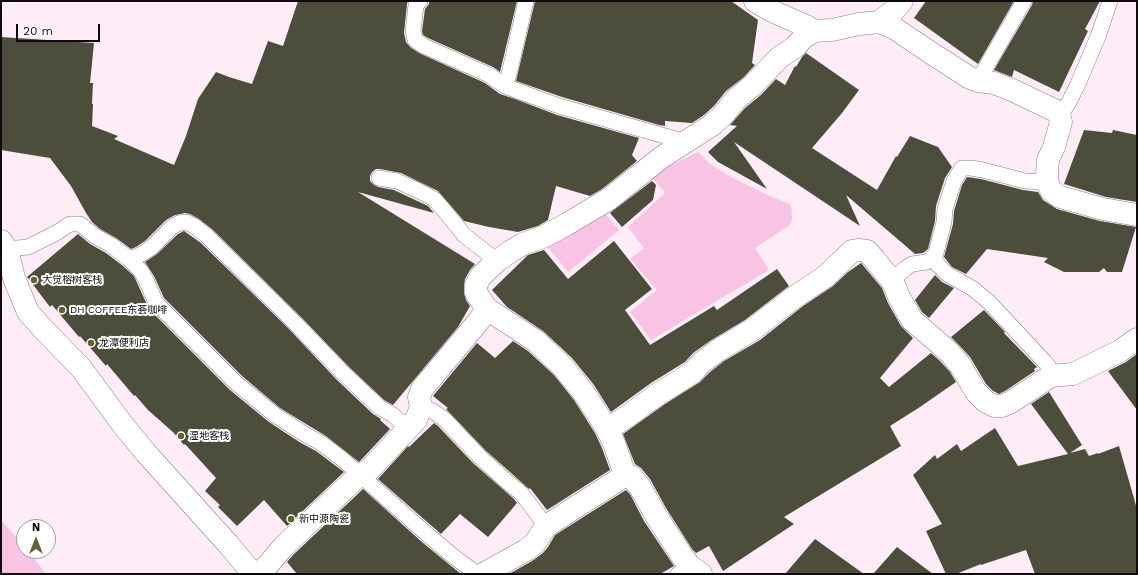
<!DOCTYPE html>
<html>
<head>
<meta charset="utf-8">
<style>
  body { margin:0 }
  #map { position:relative; width:1138px; height:575px; overflow:hidden; background:#feecf6; font-family:"Work Sans",sans-serif }
  canvas { display:block }
  .frame { position:absolute; inset:0; border:2px solid #10090d; pointer-events:none }
  .north { position:absolute; left:16px; top:519px; width:40px; height:40px; box-sizing:border-box; background:#fff; border:1px solid #9f9d9e; border-radius:50%; rotate:0deg; font-size:11px; font-weight:700; line-height:16px; text-align:center; color:#10090d }
  .north::after { content:''; display:block; margin:auto; width:14px; height:18px; background:#626330; clip-path:polygon(50% 0,100% 100%,50% 72%,0 100%) }
  .scale { position:absolute; left:16px; top:24px; width:84px; height:18px; box-sizing:border-box; border:2px solid #10090d; border-top:0; padding-left:5px; font-size:12px; line-height:14px; white-space:nowrap; color:#10090d; -webkit-text-stroke:3px #fff; paint-order:stroke }
</style>
</head>
<body>
<div id="map">
<canvas width="1138" height="575"></canvas>
<div class="frame"></div>
<div class="north">N</div>
<div class="scale">20 m</div>
</div>
<script>
const c = document.querySelector('canvas').getContext('2d');
c.lineJoin = 'round';
function paint(path, color) { c.fillStyle = color; c.fill(path, 'evenodd'); }
const poly = rows => new Path2D(rows.map(r => 'M' + r).join(''));
function stroke(path, color, width, dash) { c.strokeStyle = color; c.lineWidth = width; c.lineCap = dash ? 'butt' : 'round'; c.setLineDash(dash || []); c.stroke(path); }
function drawText(font, color, halo, rows, align = 'center') {
  c.font = font + ' "Work Sans","Noto Sans SC",sans-serif'; c.lineWidth = 4; c.setLineDash([]); c.textBaseline = 'middle'; c.strokeStyle = halo; c.fillStyle = color; for (const [text, x, y, turn = 0] of rows) {
    c.save(); c.translate(x, y); c.rotate((+turn || 0) * Math.PI / 180); c.textAlign = isNaN(turn) ? turn : align; if (halo) c.strokeText(text, 0, 0); c.fillText(text, 0, 0); c.restore();
  }
}
paint(poly([
  [698,152,710,164,731,177,761,192,791,205,792,217,791,224,755,248,769,270,651,340,630,312,657,290,630,259,644,248,628,227,665,193,650,175],
  [602,209,619,230,568,272,544,243],
  [1,520,24,546,24,551,28,551,46,574,1,574]
]), '#f9c3e3');
paint(poly([
  [298,1,408,1,407,4,404,33,406,42,410,47,419,53,485,83,500,94,515,99,557,115,639,138,632,155,637,161,602,189,590,196,556,186,548,220,538,226,518,232,489,227,464,221,438,191,401,173,380,169,376,169,372,172,370,176,370,181,374,185,378,187,394,190,428,206,434,213,358,192,475,264,470,270,465,279,464,285,464,293,466,300,470,306,458,327,393,405,384,400,349,367,301,317,213,230,199,219,190,214,185,213,175,215,166,220,145,241,136,247,131,249,116,238,100,229,92,222,86,213,71,186,50,158,1,150,1,37,94,43,90,83,93,83,92,104,93,104,92,126,118,136,114,139,174,165,186,136,198,99,216,72,229,77,252,84,268,41,283,46],
  [429,1,517,1,500,72,493,67,428,38,423,35,422,31,425,9,429,4],
  [535,1,731,1,758,20,752,63,755,65,744,77,726,91,714,106,704,115,692,123,665,121,665,126,659,125,562,97,516,81],
  [926,1,1014,1,978,64,914,18],
  [1033,1,1100,1,1085,29,1088,31,1059,92,1014,70,1012,77,994,70,1032,5],
  [806,53,859,90,842,113,812,148,877,190,896,156,897,157,910,136,938,147,952,167,945,178,936,206,935,221,928,249,923,253,915,254,846,195,860,226,734,142,767,189,718,162,708,152,737,126,730,125,745,108,761,95,776,79,785,85,795,66,796,67,802,57],
  [1084,130,1112,133,1113,130,1137,135,1137,202,1106,197,1064,184],
  [967,177,981,179,1023,190,1038,192,1043,200,1057,209,1100,221,1136,227,1122,272,1107,272,1104,268,1099,272,1064,272,1044,262,1048,258,987,249,966,274,952,267,944,257,953,224,954,211,962,185],
  [652,181,656,185,653,200,622,227,610,213],
  [184,231,201,243,289,329,337,380,373,414,381,419,380,420,390,429,362,459,359,462,326,436,311,427,280,408,242,376,164,298,154,276,145,262,157,254,178,234],
  [78,234,90,244,106,253,123,266,134,276,149,309,230,390,269,422,301,443,316,451,344,472,287,526,264,500,237,526,218,507,220,505,205,491,216,478,185,444,184,445,174,433,148,410,135,395,134,396,107,364,106,366,80,336,79,337,52,305,50,307,28,278,27,277],
  [614,241,652,289,625,310,650,345,714,306,717,310,777,269,789,286,745,320,710,341,693,353,685,362,651,383,611,412,594,385,572,358,543,331,507,307,492,290,528,255,544,250,568,279],
  [861,263,882,288,888,303,901,326,913,338,880,378,889,387,931,353,940,361,950,372,956,382,920,407,890,426,901,446,784,517,794,524,723,571,709,546,696,553,692,549,666,508,650,479,641,468,635,464,623,434,665,404,700,382,710,372,724,361,760,340,803,306,833,286,848,272],
  [935,275,942,282,954,288,929,318,922,312,915,300],
  [984,310,1005,332,1004,333,1037,367,1034,369,1035,371,1005,391,999,394,993,391,986,384,970,357,958,344,951,337],
  [513,341,528,351,554,375,574,400,595,433,602,448,610,470,547,510,530,488,529,489,510,472,485,450,446,409,448,408,433,396,477,343,495,358],
  [1137,354,1137,410,1108,371,1126,362],
  [1049,392,1082,445,1070,453,1085,449,1089,456,1098,453,1098,454,1119,446,1137,509,1137,574,1035,574,1026,550,981,565,981,564,956,574,946,574,926,531,942,524,913,475,935,455,937,459,957,444,961,451,995,428,1018,466,1068,454,1031,404],
  [434,423,438,426,473,463,514,499,517,503,488,537,460,514,441,534,378,479,408,446,409,447],
  [363,489,423,543,461,574,297,574,287,562,293,555],
  [626,490,630,494,644,521,674,566,660,574,509,574,532,561,543,553,548,547,555,535],
  [815,539,864,574,785,574],
  [897,547,933,574,873,574]
]), '#4c4d3b');
const lane = poly([
  [420,1,416,5,413,31,415,40,424,46,489,75,505,86,518,91,559,106,686,142],
  [978,81,1024,1],
  [505,86,509,74,526,1],
  [1059,114,1063,111,1069,102,1078,84,1099,34,1110,1],
  [379,178,397,181,419,191,434,199,443,209,464,235,497,261],
  [7,249,28,247,56,233,70,224,80,224,95,236,111,245,129,259,141,271,146,280,156,303,236,383,275,415,306,435,321,443,341,458,429,536,453,556,477,574],
  [933,257,939,266,947,274,972,288,989,302,1044,361,1048,366,1051,376],
  [129,259,140,255,151,248,172,227,179,223,186,222,194,226,207,236,295,323,343,373,379,407,393,415,409,429],
  [893,282,899,274,906,268,912,264,927,262,933,257,936,253,944,222,945,209,954,181,962,168,971,168,983,170,1025,181,1047,182],
  [421,407,433,411,444,419,479,456,504,479,521,493,546,526],
  [678,574,690,566]
]);
const street = poly([
  [755,1,772,11,806,26,814,31],
  [879,22,892,12,902,1],
  [1,241,7,249,14,278,28,312,43,329,81,368,123,425,146,453,228,544,253,574],
  [487,309,536,341,563,367,584,393,606,427,614,443,625,475],
  [606,427,617,423,629,415,658,394,681,380,693,372,701,363,717,351,752,330,796,296,826,276,852,251,859,250,867,251,875,260,893,282,899,297,912,320,949,352,960,365,976,392,985,401,994,406,1002,406,1011,402,1051,376,1073,374,1120,351,1137,339],
  [253,574,262,570,267,566,284,546,355,479,370,469,416,420,421,407,419,397,422,389,478,322,487,309,476,293,476,285,481,276,497,261,511,251,523,244,543,237,567,224,609,199,662,157,712,125,723,115,736,99,752,86,780,57,795,47,803,38,814,31,832,30,859,24,879,22,894,28,928,51,970,78,978,81,994,83,1012,90,1054,110,1059,114,1061,122,1054,147,1048,160,1047,174,1047,182,1051,190,1060,197,1078,202,1103,209,1137,215],
  [483,574,526,550,535,543,546,526,615,482,625,475,631,476,640,487,655,514,682,556,690,566,701,574]
]);
stroke(lane, '#8d7a85', 16);
stroke(street, '#8d7a85', 23);
stroke(lane, '#fff', 15);
stroke(street, '#fff', 22);
for (const [x, y, r, color] of [
  [34,280,4,"#626330"],
  [62,310,4,"#626330"],
  [91,343,4,"#626330"],
  [181,436,4,"#626330"],
  [291,519,4,"#626330"]
]) { const dot = new Path2D(); dot.arc(x, y, r, 0, 2 * Math.PI); c.fillStyle = color; c.fill(dot); stroke(dot, '#fff', 1.5); }
drawText('10px', '#10090d', '#fff', [
  ["大觉榕树客栈",42,280],
  ["DH COFFEE东荟咖啡",70,310],
  ["龙潭便利店",99,343],
  ["湿地客栈",189,436],
  ["新中源陶瓷",299,519]
], 'left');
</script>
</body>
</html>
